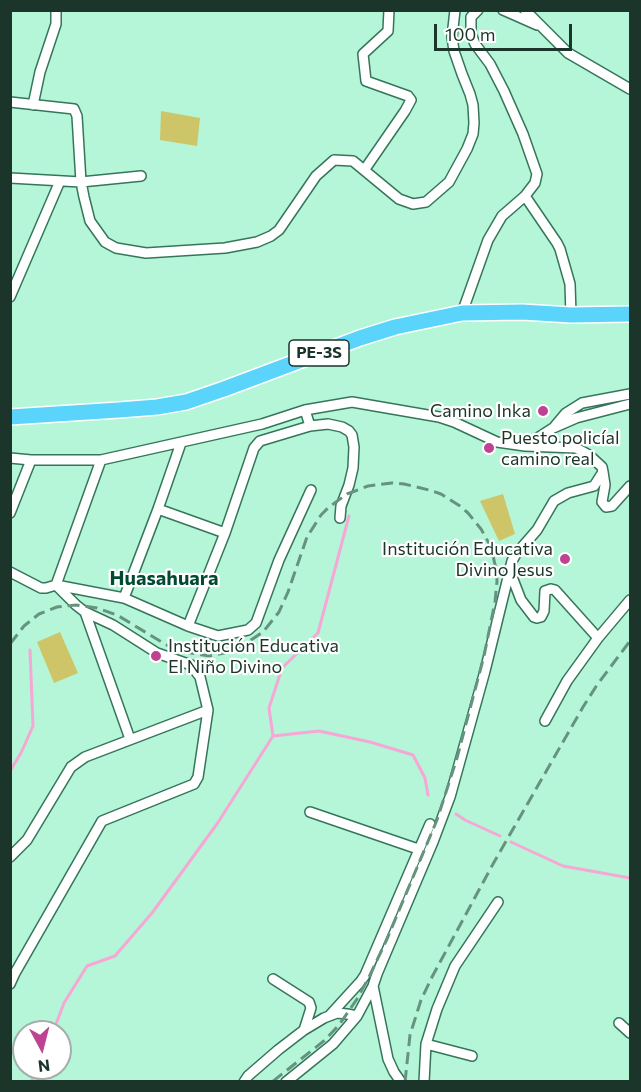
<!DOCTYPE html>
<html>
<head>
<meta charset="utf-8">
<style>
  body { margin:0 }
  #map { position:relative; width:641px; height:1092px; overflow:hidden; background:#b4f6d7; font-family:Commissioner,sans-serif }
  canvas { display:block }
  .frame { position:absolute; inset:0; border:12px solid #1b352a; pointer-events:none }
  .north { position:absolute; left:12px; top:1020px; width:60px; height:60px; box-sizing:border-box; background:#fff; border:2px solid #a4aeaa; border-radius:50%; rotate:173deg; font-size:16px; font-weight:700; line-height:24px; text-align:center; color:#1b352a }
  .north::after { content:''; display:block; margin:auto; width:21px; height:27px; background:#bf4393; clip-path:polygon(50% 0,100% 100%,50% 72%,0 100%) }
  .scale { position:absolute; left:434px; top:24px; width:138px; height:27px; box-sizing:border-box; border:3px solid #1b352a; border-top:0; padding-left:8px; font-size:18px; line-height:21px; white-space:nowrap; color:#1b352a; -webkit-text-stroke:4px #fff; paint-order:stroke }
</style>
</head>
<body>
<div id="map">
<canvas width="641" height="1092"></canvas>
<div class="frame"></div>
<div class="north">N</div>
<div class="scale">100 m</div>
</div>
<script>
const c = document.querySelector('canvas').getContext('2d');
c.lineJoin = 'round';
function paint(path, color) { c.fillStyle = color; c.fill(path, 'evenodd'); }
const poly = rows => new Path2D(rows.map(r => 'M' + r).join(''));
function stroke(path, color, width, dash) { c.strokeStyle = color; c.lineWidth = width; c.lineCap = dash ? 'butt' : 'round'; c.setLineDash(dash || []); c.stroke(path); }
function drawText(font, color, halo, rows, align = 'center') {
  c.font = font + ' Commissioner,sans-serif'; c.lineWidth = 4.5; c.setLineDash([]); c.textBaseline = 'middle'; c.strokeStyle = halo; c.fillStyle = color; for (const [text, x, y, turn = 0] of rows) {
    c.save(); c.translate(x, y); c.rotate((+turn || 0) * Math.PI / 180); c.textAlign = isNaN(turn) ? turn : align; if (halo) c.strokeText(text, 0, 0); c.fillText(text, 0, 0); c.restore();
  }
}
paint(poly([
  [161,111,200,118,197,146,160,140],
  [503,494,515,534,499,541,480,501],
  [60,632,78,673,54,683,37,642]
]), '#cdc568');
stroke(poly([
  [273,736,319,731,370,742,413,755,425,778,428,795],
  [10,771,21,753,33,726,30,650],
  [456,814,465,820,500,836],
  [511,842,563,866,630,878],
  [53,1032,64,1003,87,966,115,956,152,913,217,824,273,736,269,708,282,668,318,633,349,516],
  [31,1082,38,1068]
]), '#f6a7d5', 3);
const minor = poly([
  [503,10,537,25],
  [525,10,568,53,630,89],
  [10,102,74,109,77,116,81,182,84,197,90,221,105,242,116,248,146,253,225,248,257,242,271,236,279,230,316,176,334,160,353,161,399,199,413,204,426,202,449,182,467,149,473,134,474,123,473,105,470,94,462,74,454,51,452,37,455,10],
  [33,105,40,72,56,24,56,10],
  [365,169,405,111,411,100,408,96,366,81,363,54,388,31,389,10],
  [10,178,81,182,141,176],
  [525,196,557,243,560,249,570,284,571,315],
  [10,297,60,181],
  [462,313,488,240,502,216,525,196,535,183,537,174,523,134,504,91,490,64,475,44,471,34,471,17,478,10],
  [310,426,328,424,342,427,349,431,352,435,354,447,353,468,349,485,341,506,340,518],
  [555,426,566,413,582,403,630,394],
  [525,446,553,428,576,418,630,404],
  [10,458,31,460,101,460,262,424,305,410,352,402,439,417,454,422,497,442,525,446,576,448,589,455,602,467,603,472,594,486,568,493,554,501,537,530,516,554,512,561,485,671,450,797,433,842,377,974,373,986,357,1016,333,1044,286,1082],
  [603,472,605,485,602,502,606,507,612,506,630,486],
  [158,509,225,533],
  [10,513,31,460],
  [509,569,521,600,534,617,537,618,541,617,544,611,545,591,551,589,555,590,598,638],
  [10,572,41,588,46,588,56,585,124,598,188,626,218,636,248,630,256,623,279,560,311,490],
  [56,585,76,605,85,612,130,739],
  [56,585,101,460],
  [124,598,158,509,181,443],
  [188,626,225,533,254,448,260,441,310,426,305,410],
  [545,721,567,681,598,638,630,600],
  [310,812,418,849],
  [10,857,27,840,71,767,85,757,208,710],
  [273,979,309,1002,311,1008,304,1030],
  [10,984,15,973,102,821,194,784,198,777,208,710,200,677,191,665,157,653,113,625,85,612],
  [373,986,388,1059,394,1072,401,1082],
  [330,1015,361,981,365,975,430,824],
  [619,1023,630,1033],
  [426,1044,472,1056],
  [244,1082,248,1076,278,1050,304,1030,324,1018,337,1013,347,1014,357,1016],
  [424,1082,426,1044,437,1009,455,966,498,902]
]);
const trunk = poly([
  [10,417,119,410,157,407,186,402,224,389,360,338,395,327,462,313,522,312,571,315,630,314]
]);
stroke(minor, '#36755b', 12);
stroke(trunk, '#fff', 18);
stroke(minor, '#fff', 9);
stroke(trunk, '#5bd4fb', 15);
stroke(poly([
  [10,644,24,626,39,614,57,607,76,605,97,608,117,615,170,647,184,652,209,656,224,653,239,648,263,632,279,612,288,592,307,537,321,515,329,507,347,494,368,486,392,483,404,484,429,490,441,494,460,506,468,513,481,529,491,547,496,569,497,581,495,602,484,656,457,758,437,820,387,939,369,977,357,999,339,1025,325,1040,272,1082],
  [405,1082,410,1035,421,1000,432,977,493,864,583,707,597,685,630,641]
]), '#65937e', 3, [12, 6]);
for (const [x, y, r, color] of [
  [543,411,6,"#bf4393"],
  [489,448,6,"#bf4393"],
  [565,559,6,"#bf4393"],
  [156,656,6,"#bf4393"]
]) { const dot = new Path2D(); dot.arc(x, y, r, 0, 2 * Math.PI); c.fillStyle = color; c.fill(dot); stroke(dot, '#fff', 2); }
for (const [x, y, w] of [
  [319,353,60]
]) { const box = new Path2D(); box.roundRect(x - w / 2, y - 13, w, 26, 4.5); c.fillStyle = '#fff'; c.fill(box); stroke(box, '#1b352a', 1.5); }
drawText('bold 16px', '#1b352a', null, [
  ["PE-3S",319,353]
]);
drawText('18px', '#1b352a', '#fff', [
  ["Camino Inka",531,411],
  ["Puesto policíal",501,438,"left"],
  ["camino real",501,459,"left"],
  ["Institución Educativa",553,549],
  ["Divino Jesus",553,570],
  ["Institución Educativa",168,646,"left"],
  ["El Niño Divino",168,667,"left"]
], 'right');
drawText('bold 20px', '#004a32', '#fff', [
  ["Huasahuara",164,578]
]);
</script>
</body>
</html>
